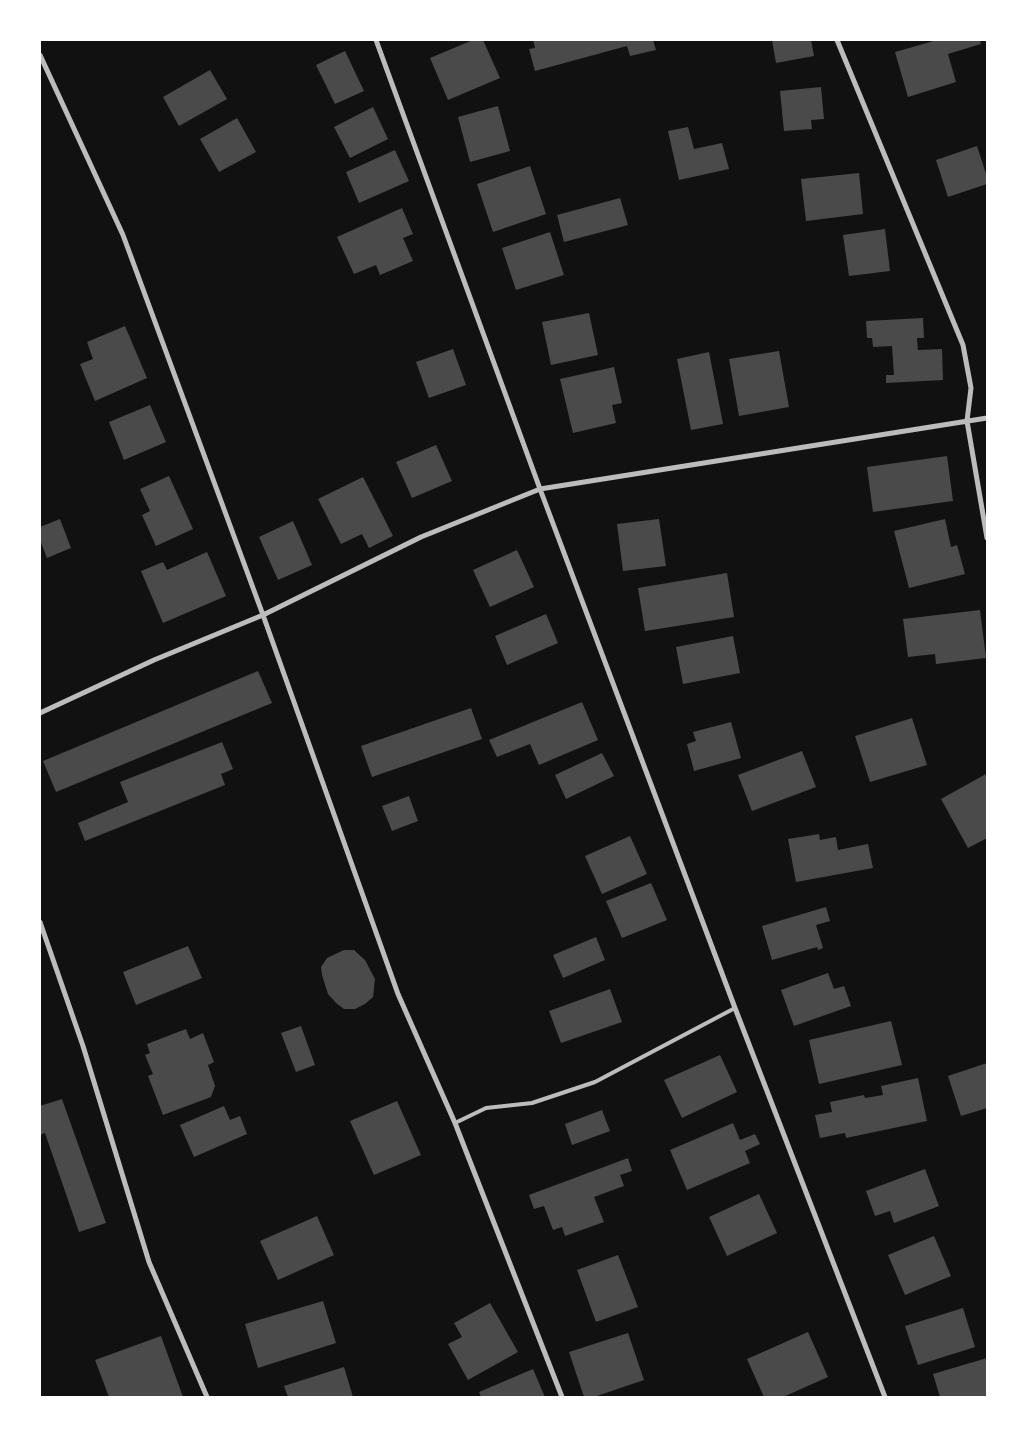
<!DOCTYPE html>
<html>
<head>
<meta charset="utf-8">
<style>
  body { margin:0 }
  #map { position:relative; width:1027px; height:1437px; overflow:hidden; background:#111; font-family:Raleway,sans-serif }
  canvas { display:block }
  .frame { position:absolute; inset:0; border:41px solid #fff; pointer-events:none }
</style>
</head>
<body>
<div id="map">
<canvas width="1027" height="1437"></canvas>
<div class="frame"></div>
</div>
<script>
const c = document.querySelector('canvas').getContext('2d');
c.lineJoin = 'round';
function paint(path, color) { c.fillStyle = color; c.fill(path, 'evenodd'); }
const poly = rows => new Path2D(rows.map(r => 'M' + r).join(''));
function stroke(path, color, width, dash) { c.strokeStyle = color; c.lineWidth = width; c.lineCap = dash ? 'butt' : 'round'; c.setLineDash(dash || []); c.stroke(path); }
paint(poly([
  [473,40,483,40,500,78,448,100,430,58],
  [533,40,653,40,656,50,630,56,627,46,535,71,529,49,535,48],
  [772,40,811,40,814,56,776,63],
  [937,40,980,40,981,44,948,54,956,82,908,97,895,52],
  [345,51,364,91,335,104,316,65],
  [210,70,227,99,179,126,163,97],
  [821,87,824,119,811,120,812,129,784,131,780,91],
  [498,106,510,151,470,162,458,117],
  [373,107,388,139,350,158,334,127],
  [237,118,256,152,219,172,200,139],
  [688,127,694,149,722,143,729,169,679,180,668,131],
  [977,146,987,177,987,184,948,197,936,160],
  [395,150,409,181,359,203,346,172],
  [530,166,546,214,493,232,477,184],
  [859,173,863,214,806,221,801,179],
  [620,198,628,225,564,242,557,215],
  [402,208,413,234,403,238,413,261,380,275,376,265,354,274,337,237],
  [885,229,890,271,849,276,843,235],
  [550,232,564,275,516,290,502,248],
  [589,313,598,355,551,365,542,322],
  [923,318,924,338,917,338,918,350,942,349,943,380,886,383,886,375,894,375,892,346,873,347,872,338,867,338,866,321],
  [125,326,147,378,95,401,80,364,93,359,87,342],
  [453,349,466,385,429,398,416,362],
  [779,351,789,407,739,416,729,359],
  [709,352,723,424,691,430,677,359],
  [614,367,622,403,612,405,616,423,573,433,560,379],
  [150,405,166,442,124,460,109,422],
  [436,445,452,481,412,498,396,462],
  [947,456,953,501,873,512,867,467],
  [169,476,193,529,156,546,142,515,150,511,140,489],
  [363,477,393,536,369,548,362,534,341,544,318,499],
  [60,519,71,548,47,558,40,540,40,527],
  [659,519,666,566,623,571,617,524],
  [945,519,951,547,957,545,965,574,909,588,894,531],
  [293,521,312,565,278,580,259,537],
  [517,550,534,587,490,607,473,570],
  [207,552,226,596,163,623,141,571,163,562,167,570],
  [727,573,734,617,645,631,638,588],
  [980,610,986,658,936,664,935,654,908,657,903,619],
  [546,614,558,643,507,665,495,636],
  [733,636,740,673,683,684,676,647],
  [258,671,272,703,56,792,43,761],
  [582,702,598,740,539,765,530,744,497,757,489,740],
  [471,708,482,739,372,777,361,746],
  [912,718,927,765,870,782,855,736],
  [731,722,741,758,694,771,687,744,696,741,693,732],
  [222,742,233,769,221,774,225,785,85,841,78,823,128,802,120,782],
  [802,751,816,787,752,811,738,775],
  [602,753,614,776,566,799,555,775],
  [986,774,987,838,968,848,941,799],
  [409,796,418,821,392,831,382,806],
  [819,834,820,840,836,837,838,850,868,844,873,868,796,882,788,839],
  [630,836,647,874,602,894,585,856],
  [651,883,667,920,622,938,606,901],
  [826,907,830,921,816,925,823,948,818,950,817,947,772,960,762,926],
  [596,937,605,960,563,978,553,955],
  [188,946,202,978,136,1005,123,972],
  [344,950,354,950,365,960,375,979,373,997,365,1004,355,1009,344,1009,336,1003,328,994,322,975,321,967,327,958],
  [828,973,834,989,844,986,851,1006,794,1026,781,990],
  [610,989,622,1022,561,1043,549,1011],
  [891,1021,902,1065,819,1084,809,1040],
  [301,1026,315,1065,296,1072,281,1033],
  [186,1029,190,1039,203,1033,214,1062,208,1065,215,1086,211,1097,163,1115,148,1076,153,1074,145,1055,150,1053,147,1044],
  [720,1055,737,1092,682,1118,664,1080],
  [987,1063,987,1108,961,1116,948,1076],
  [918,1078,927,1121,846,1138,845,1133,820,1138,815,1115,832,1112,830,1102,864,1095,865,1098,883,1095,881,1086],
  [62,1099,106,1223,79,1232,45,1133,40,1135,40,1106],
  [397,1101,421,1155,374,1175,350,1121],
  [224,1106,230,1120,240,1116,247,1134,194,1157,180,1125],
  [602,1110,610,1131,572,1145,565,1124],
  [733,1123,740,1140,755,1134,760,1144,745,1151,750,1163,687,1190,670,1150],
  [628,1158,632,1171,620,1175,624,1186,594,1197,604,1222,565,1236,562,1227,553,1230,544,1206,534,1209,529,1195],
  [925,1169,939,1206,894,1223,890,1211,875,1216,866,1191],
  [759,1194,777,1233,727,1256,709,1217],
  [317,1216,334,1255,278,1280,260,1241],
  [934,1236,951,1276,905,1295,888,1255],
  [618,1255,638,1307,596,1322,577,1270],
  [323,1301,336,1343,258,1368,245,1324],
  [490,1303,518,1352,468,1380,448,1344,462,1337,454,1323],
  [963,1308,975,1347,918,1365,905,1326],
  [808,1332,828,1377,783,1397,764,1397,747,1359],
  [628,1333,644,1380,594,1397,584,1397,569,1352],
  [161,1336,183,1397,109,1397,95,1360],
  [987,1358,987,1397,940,1397,933,1374],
  [344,1367,353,1397,288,1397,284,1386],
  [533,1369,545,1397,481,1397,479,1392]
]), '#4a4a4a');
stroke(poly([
  [455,1123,486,1108,532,1103,595,1082,735,1008]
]), '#bcbcbc', 4);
stroke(poly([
  [376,40,540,489,735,1008,885,1397],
  [837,40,963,345,971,388,967,421,987,538],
  [40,55,123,235,263,615,398,994,455,1123,562,1397],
  [40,713,154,660,263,615,421,537,540,489,987,418],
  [40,922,83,1046,149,1262,207,1397]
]), '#bcbcbc', 5);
</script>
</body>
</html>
